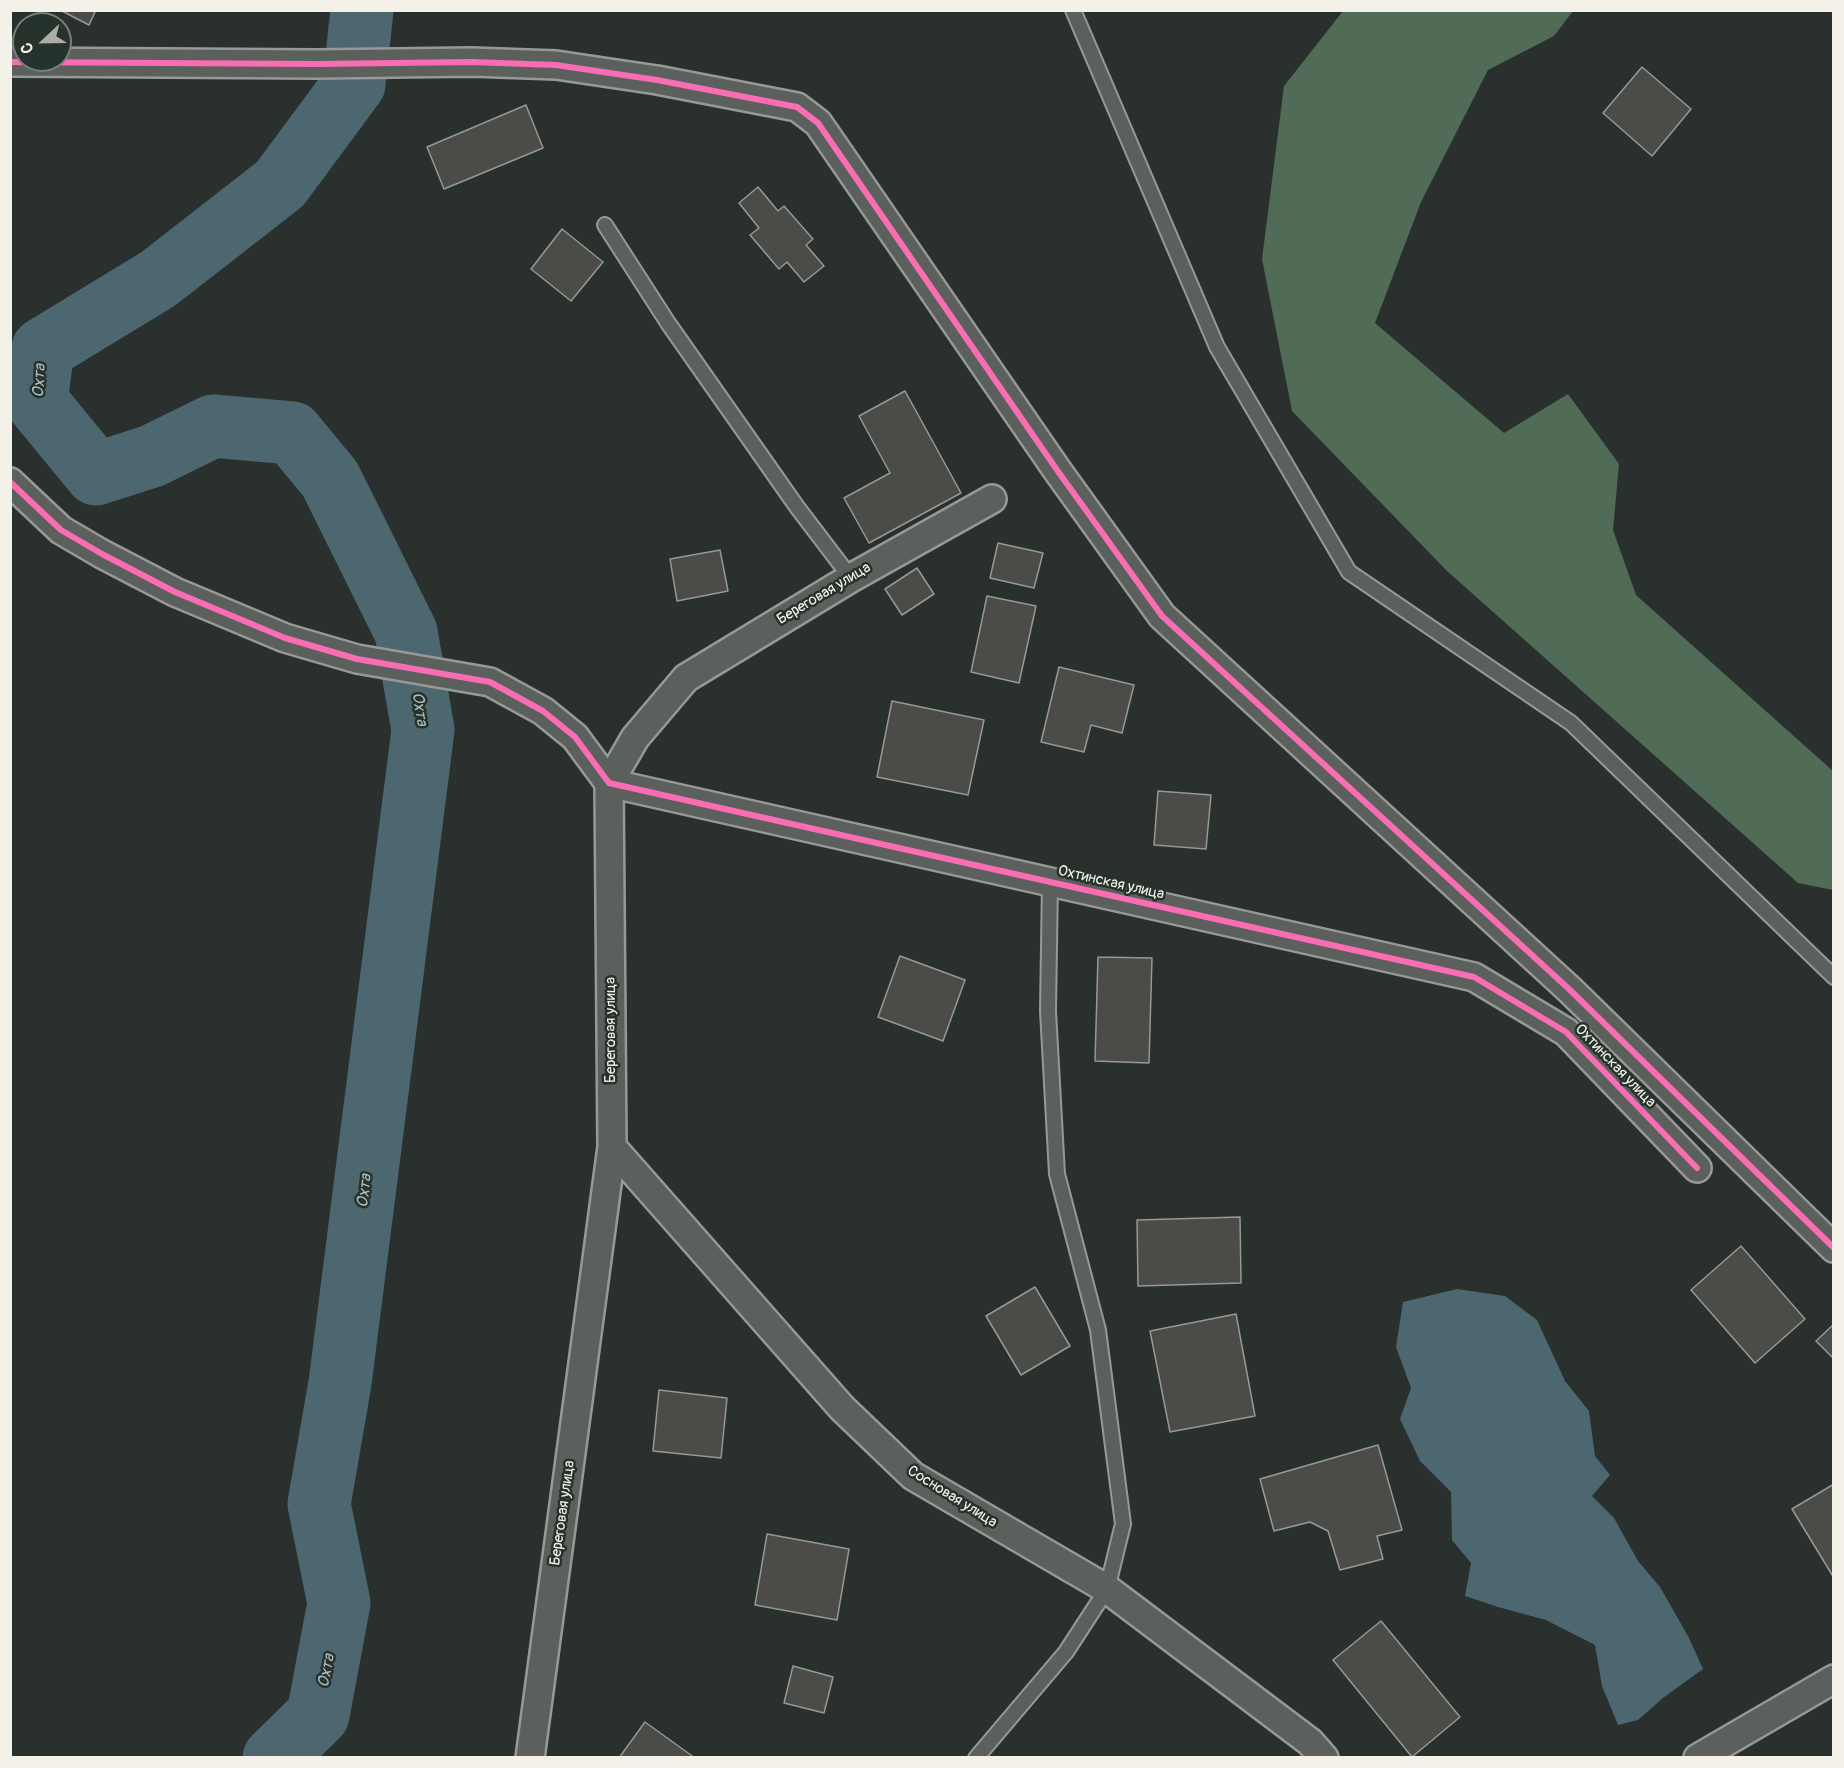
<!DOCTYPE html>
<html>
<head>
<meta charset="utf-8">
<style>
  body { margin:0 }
  #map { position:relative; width:1844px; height:1768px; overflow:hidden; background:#29302d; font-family:Pangolin,sans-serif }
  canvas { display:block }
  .frame { position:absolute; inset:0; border:12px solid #f4f1e8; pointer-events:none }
  .north { position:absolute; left:12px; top:12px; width:60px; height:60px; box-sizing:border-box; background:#26332d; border:2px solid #787f78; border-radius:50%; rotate:248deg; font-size:16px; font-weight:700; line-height:24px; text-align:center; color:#f4f1e8 }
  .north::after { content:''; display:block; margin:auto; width:21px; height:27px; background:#adada7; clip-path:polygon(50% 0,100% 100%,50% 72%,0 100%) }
</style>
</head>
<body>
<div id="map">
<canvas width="1844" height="1768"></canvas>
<div class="frame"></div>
<div class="north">С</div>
</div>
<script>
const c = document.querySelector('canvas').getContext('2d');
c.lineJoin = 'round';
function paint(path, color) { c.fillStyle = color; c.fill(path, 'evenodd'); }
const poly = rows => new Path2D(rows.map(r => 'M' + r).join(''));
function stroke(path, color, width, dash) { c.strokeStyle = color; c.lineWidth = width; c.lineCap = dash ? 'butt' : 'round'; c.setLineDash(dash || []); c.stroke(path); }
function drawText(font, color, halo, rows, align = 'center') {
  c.font = font + ' Pangolin,sans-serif'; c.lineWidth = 5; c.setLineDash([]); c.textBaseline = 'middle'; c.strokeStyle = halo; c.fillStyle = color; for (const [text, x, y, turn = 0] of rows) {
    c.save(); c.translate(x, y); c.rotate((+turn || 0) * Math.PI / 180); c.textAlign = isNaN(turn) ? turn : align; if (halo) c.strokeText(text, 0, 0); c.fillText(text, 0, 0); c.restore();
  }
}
paint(poly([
  [1343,11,1573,11,1554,36,1488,70,1421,202,1375,323,1504,433,1568,394,1619,464,1613,530,1636,595,1833,771,1833,890,1798,883,1447,571,1292,411,1262,259,1284,86]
]), '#506b56');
paint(poly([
  [1457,1289,1505,1296,1537,1320,1565,1381,1589,1411,1595,1456,1610,1475,1592,1496,1614,1518,1638,1561,1660,1587,1688,1636,1703,1669,1663,1698,1638,1720,1618,1725,1602,1686,1595,1645,1546,1620,1498,1607,1465,1596,1471,1563,1452,1540,1451,1492,1420,1461,1400,1419,1411,1388,1396,1347,1403,1302]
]), '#4c676f');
stroke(poly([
  [274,1758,318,1715,339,1603,319,1504,340,1383,423,730,406,632,330,479,292,433,213,426,152,456,96,474,36,401,43,349,158,279,280,184,354,84,362,10]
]), '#4c676f', 63);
const building = poly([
  [60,10,96,10,89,25,60,10],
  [1642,67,1691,109,1652,156,1603,113,1642,67],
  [526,105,543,148,444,189,427,147,526,105],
  [758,187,778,211,784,206,813,239,806,245,824,266,804,282,787,262,779,269,750,235,759,228,739,203,758,187],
  [562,229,603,262,571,301,531,269,562,229],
  [905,391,961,493,869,543,844,498,890,473,859,416,905,391],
  [998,543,1043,553,1034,588,990,578,998,543],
  [720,550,728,591,677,601,670,559,720,550],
  [917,568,934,594,902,615,885,589,917,568],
  [987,596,1036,606,1019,683,971,672,987,596],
  [1059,667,1134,685,1122,733,1091,725,1084,752,1041,742,1059,667],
  [892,701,984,720,968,795,877,777,892,701],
  [1158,791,1211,795,1206,849,1154,845,1158,791],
  [900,956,965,980,943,1041,878,1017,900,956],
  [1098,957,1152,958,1149,1063,1095,1061,1098,957],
  [1240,1217,1241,1283,1138,1286,1137,1220,1240,1217],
  [1741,1246,1805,1319,1755,1363,1691,1290,1741,1246],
  [1035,1287,1070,1346,1021,1375,986,1316,1035,1287],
  [1236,1314,1255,1416,1170,1432,1150,1331,1236,1314],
  [1834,1324,1834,1359,1816,1341,1834,1324],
  [659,1390,727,1398,721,1458,653,1451,659,1390],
  [1378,1445,1402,1530,1377,1536,1383,1559,1340,1570,1328,1531,1310,1522,1274,1531,1260,1479,1378,1445],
  [1834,1484,1834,1578,1792,1509,1834,1484],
  [767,1534,849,1549,837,1620,755,1605,767,1534],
  [1381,1621,1460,1717,1412,1757,1333,1660,1381,1621],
  [793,1666,833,1677,824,1713,784,1703,793,1666],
  [645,1722,695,1758,619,1758,645,1722]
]);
paint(building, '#4b4c48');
stroke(building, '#969996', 1.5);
const service = poly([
  [1073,10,1217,347,1349,572,1571,723,1834,977],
  [605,225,668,323,797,507,851,578],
  [976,1758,1066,1652,1107,1589,1123,1524,1098,1330,1057,1174,1048,1011,1050,882]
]);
const minor = poly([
  [10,62,317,64,472,62,556,65,657,80,797,107,818,123,1057,470,1162,616,1569,989,1834,1248],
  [10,482,61,530,102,554,175,592,285,638,357,659,490,682,543,711,575,737,609,783,1474,977,1566,1032,1697,1168],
  [612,1147,842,1408,913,1476,1107,1589,1310,1742,1324,1758],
  [530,1758,612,1147,609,783,635,738,686,678,851,578,992,499],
  [1698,1758,1834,1679]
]);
stroke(service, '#969996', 18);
stroke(minor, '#969996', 32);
stroke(service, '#5c605c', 14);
stroke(minor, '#5c605c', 27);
stroke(poly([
  [10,62,317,64,472,62,556,65,657,80,797,107,818,123,1057,470,1162,616,1569,989,1834,1248],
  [10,482,61,530,102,554,175,592,285,638,357,659,490,682,543,711,575,737,609,783,1474,977,1566,1032,1697,1168]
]), '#f96db3', 6);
drawText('15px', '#f4f1e8', '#26332d', [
  ["Береговая улица",824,594,-31],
  ["Охтинская улица",1111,883,13],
  ["Береговая улица",611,1030,-90],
  ["Охтинская улица",1615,1066,46],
  ["Сосновая улица",952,1497,32],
  ["Береговая улица",563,1513,-82]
]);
drawText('italic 16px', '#b2bcba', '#26332d', [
  ["Охта",40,381,-87],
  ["Охта",419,709,81],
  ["Охта",365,1191,-83],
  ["Охта",327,1671,-79]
]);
</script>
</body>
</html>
